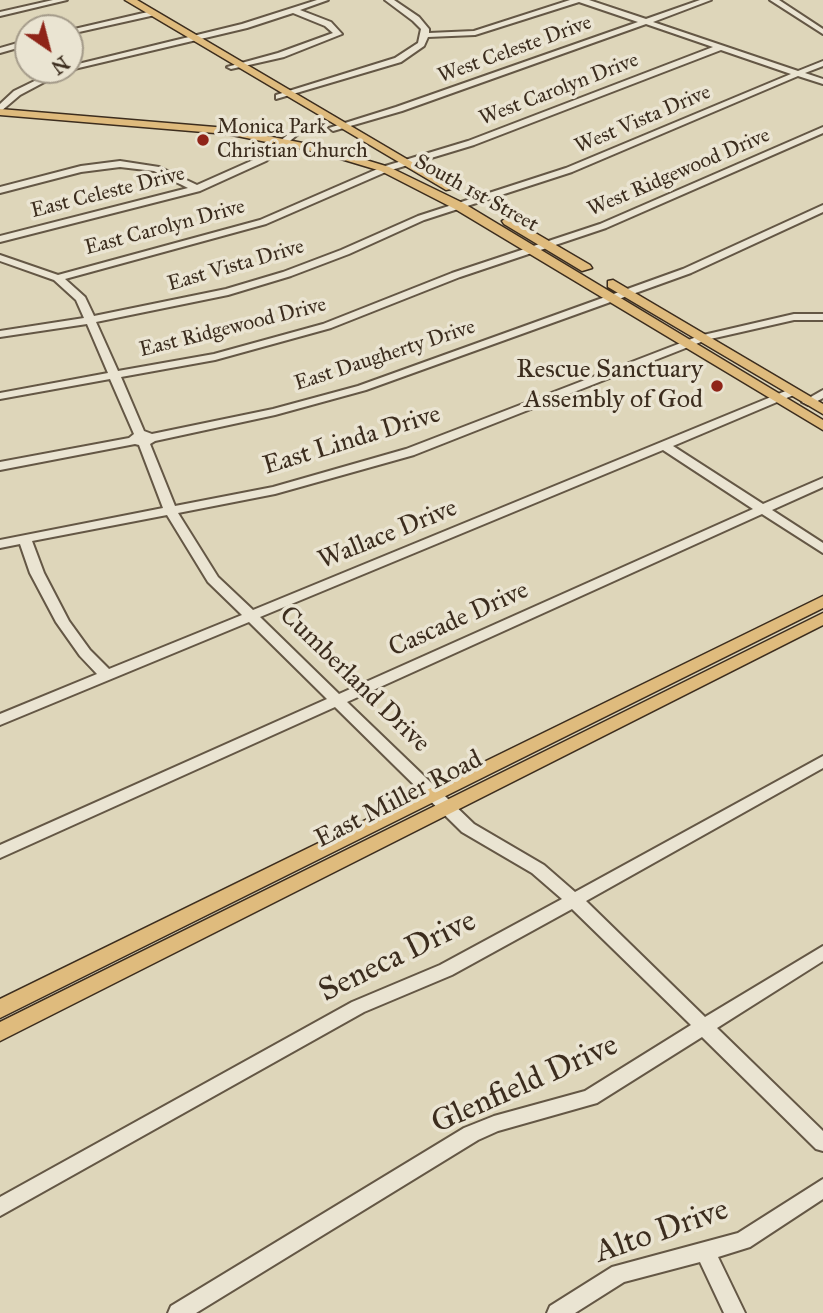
<!DOCTYPE html>
<html>
<head>
<meta charset="utf-8">
<style>
  body { margin:0 }
  #map { position:relative; width:823px; height:1313px; overflow:hidden; background:#ded6ba; font-family:"IM FELL Great Primer",serif }
  canvas { display:block }
  .north { position:absolute; left:14px; top:14px; width:70px; height:70px; box-sizing:border-box; background:#eae4d2; border:2px solid #a49b8a; border-radius:50%; rotate:145deg; font-size:19px; font-weight:700; line-height:28px; text-align:center; color:#3c2d1e }
  .north::after { content:''; display:block; margin:auto; width:24px; height:32px; background:#8f2418; clip-path:polygon(50% 0,100% 100%,50% 72%,0 100%) }
</style>
</head>
<body>
<div id="map">
<canvas width="823" height="1313"></canvas>
<div class="north">N</div>
</div>
<script>
const c = document.querySelector('canvas').getContext('2d');
c.lineJoin = 'round';
const poly = rows => new Path2D(rows.map(r => 'M' + r).join(''));
function stroke(path, color, width, dash) { c.strokeStyle = color; c.lineWidth = width; c.lineCap = dash ? 'butt' : 'round'; c.setLineDash(dash || []); c.stroke(path); }
function paint(path, color) { c.fillStyle = color; c.fill(path, 'evenodd'); }
function drawText(font, color, halo, rows, align = 'center') {
  c.font = font + ' "IM FELL Great Primer",serif'; c.lineWidth = 7; c.setLineDash([]); c.textBaseline = 'middle'; c.strokeStyle = halo; c.fillStyle = color; for (const [text, x, y, turn = 0] of rows) {
    c.save(); c.translate(x, y); c.rotate((+turn || 0) * Math.PI / 180); c.textAlign = isNaN(turn) ? turn : align; if (halo) c.strokeText(text, 0, 0); c.fillText(text, 0, 0); c.restore();
  }
}
const minor = poly([
  [53,0,67,0,0,16,0,12,53,0],
  [317,0,328,0,300,10,331,22,342,34,284,57,231,69,227,67,278,53,333,33,325,26,293,13,247,28,70,70,68,70,70,66,242,24,317,0],
  [385,0,394,0,419,17,429,29,429,33,474,31,570,0,589,0,646,19,700,0,711,0,653,22,798,71,823,61,823,66,805,73,823,79,823,84,798,76,572,172,424,220,349,254,291,276,228,295,96,322,118,371,214,354,323,324,452,273,600,224,823,127,823,133,606,228,460,277,331,328,215,360,121,377,144,431,152,434,273,409,358,386,683,269,823,205,823,212,691,273,366,390,275,415,155,441,150,444,175,506,273,487,406,449,699,336,794,314,823,314,823,320,794,320,706,340,414,455,275,494,178,513,218,577,253,610,788,390,796,390,796,394,673,446,763,504,823,478,823,487,772,510,823,543,823,553,762,514,347,702,474,824,544,865,575,892,823,756,823,768,586,901,705,1017,823,946,823,961,717,1028,823,1131,823,1151,816,1149,702,1037,597,1103,498,1131,478,1140,196,1313,168,1313,171,1306,464,1128,494,1116,585,1091,691,1025,572,909,452,975,364,1012,0,1216,0,1197,352,1002,440,965,562,899,532,873,462,832,335,707,0,858,0,845,327,699,249,622,0,725,0,714,97,674,80,656,56,622,30,573,20,544,0,548,0,540,163,508,139,445,135,444,0,470,0,462,129,438,134,434,110,379,0,399,0,393,108,373,87,324,0,337,0,331,84,318,76,300,54,280,0,261,0,255,58,275,260,220,382,167,468,141,713,47,646,24,402,111,333,131,329,128,396,107,638,22,579,2,475,35,428,37,424,46,401,62,276,99,276,95,395,58,418,43,421,29,413,21,385,0],
  [721,50,791,74,566,168,418,216,341,250,283,272,226,289,94,316,85,297,65,279,266,224,388,171,474,145,721,50],
  [663,450,753,509,339,694,260,617,663,450],
  [167,515,208,582,242,615,109,669,90,650,69,621,44,573,32,541,167,515],
  [770,0,779,0,823,29,823,34,770,0],
  [152,11,156,13,155,15,70,34,70,30,152,11],
  [28,40,28,45,0,53,0,48,28,40],
  [57,70,67,70,20,95,0,112,0,104,14,91,57,70],
  [290,133,297,135,266,161,200,191,0,242,0,236,188,188,154,171,120,167,81,172,0,193,0,187,81,166,120,161,159,167,197,185,260,157,290,133],
  [823,390,823,398,812,404,808,405,802,402,823,390],
  [823,1179,823,1199,750,1247,718,1257,745,1313,724,1313,700,1262,624,1282,575,1313,547,1313,550,1306,612,1267,738,1233,823,1179]
]);
const major = poly([
  [125,0,137,0,456,188,446,190,125,0],
  [0,109,227,128,323,147,389,167,463,203,823,420,823,430,455,209,381,171,321,153,227,134,0,115,0,109],
  [508,217,590,265,592,268,582,271,504,224,502,221,508,217],
  [613,280,823,404,823,414,608,287,608,281,613,280],
  [823,596,823,608,0,1018,0,999,823,596],
  [823,613,823,625,0,1041,0,1022,823,613]
]);
stroke(minor, '#645745', 4);
stroke(major, '#3c2d1e', 3);
paint(minor, '#eae4d2');
paint(major, '#dfbb7d');
for (const [x, y, r, color] of [
  [203,140,7,"#8f2418"],
  [717,386,7,"#8f2418"]
]) { const dot = new Path2D(); dot.arc(x, y, r, 0, 2 * Math.PI); c.fillStyle = color; c.fill(dot); stroke(dot, '#eae4d2', 2.5); }
drawText('21px', '#3c2d1e', '#eae4d2', [
  ["West Celeste Drive",515,50,-20],
  ["West Carolyn Drive",559,90,-21],
  ["West Vista Drive",643,120,-23],
  ["West Ridgewood Drive",679,173,-23],
  ["East Celeste Drive",108,193,-14],
  ["South 1st Street",476,194,29],
  ["East Carolyn Drive",165,228,-15],
  ["East Vista Drive",236,266,-16],
  ["East Ridgewood Drive",233,328,-14],
  ["East Daugherty Drive",385,356,-18]
]);
drawText('21px', '#3c2d1e', '#eae4d2', [
  ["Monica Park",217,128],
  ["Christian Church",217,152]
], 'left');
drawText('26px', '#3c2d1e', '#eae4d2', [
  ["Rescue Sanctuary",703,371],
  ["Assembly of God",703,401]
], 'right');
drawText('26px', '#3c2d1e', '#eae4d2', [
  ["East Linda Drive",352,441,-17],
  ["Wallace Drive",388,535,-22],
  ["Cascade Drive",459,620,-24],
  ["Cumberland Drive",354,680,44],
  ["East Miller Road",399,800,-27]
]);
drawText('32px', '#3c2d1e', '#eae4d2', [
  ["Seneca Drive",398,957,-26],
  ["Glenfield Drive",525,1085,-24],
  ["Alto Drive",662,1232,-19]
]);
</script>
</body>
</html>
